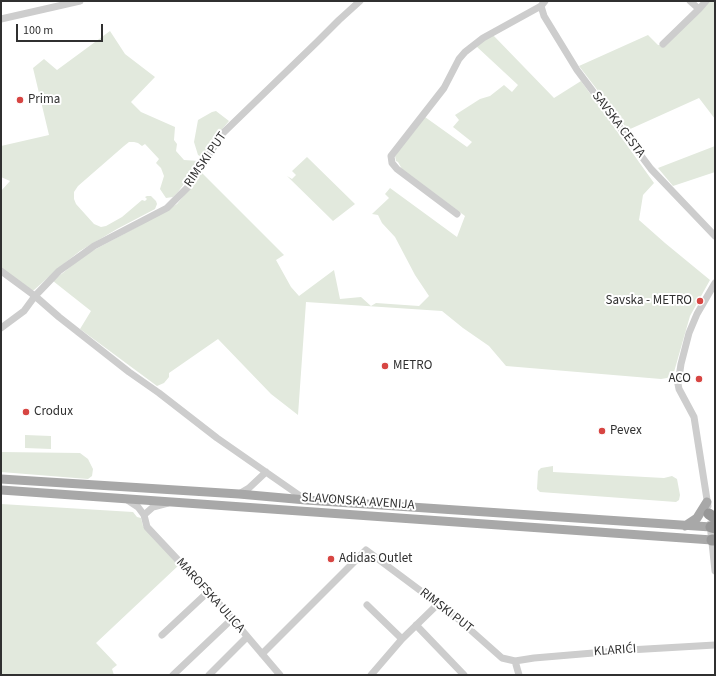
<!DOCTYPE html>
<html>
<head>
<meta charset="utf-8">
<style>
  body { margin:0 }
  #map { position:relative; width:716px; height:676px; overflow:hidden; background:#fff; font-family:"Source Sans 3",sans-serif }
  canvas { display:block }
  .frame { position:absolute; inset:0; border:2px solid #303030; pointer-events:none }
  .scale { position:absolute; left:16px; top:24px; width:87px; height:18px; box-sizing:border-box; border:2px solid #303030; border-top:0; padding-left:5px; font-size:12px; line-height:14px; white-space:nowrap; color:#303030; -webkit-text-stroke:3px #fff; paint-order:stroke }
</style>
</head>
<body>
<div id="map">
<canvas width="716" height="676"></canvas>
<div class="frame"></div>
<div class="scale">100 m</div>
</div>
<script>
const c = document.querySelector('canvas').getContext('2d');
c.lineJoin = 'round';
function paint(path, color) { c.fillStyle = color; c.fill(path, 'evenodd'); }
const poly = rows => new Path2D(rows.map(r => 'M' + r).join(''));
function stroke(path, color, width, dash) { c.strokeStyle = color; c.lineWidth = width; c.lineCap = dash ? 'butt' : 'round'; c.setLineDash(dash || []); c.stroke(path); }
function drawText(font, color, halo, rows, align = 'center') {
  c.font = font + ' "Source Sans 3",sans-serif'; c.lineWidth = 4; c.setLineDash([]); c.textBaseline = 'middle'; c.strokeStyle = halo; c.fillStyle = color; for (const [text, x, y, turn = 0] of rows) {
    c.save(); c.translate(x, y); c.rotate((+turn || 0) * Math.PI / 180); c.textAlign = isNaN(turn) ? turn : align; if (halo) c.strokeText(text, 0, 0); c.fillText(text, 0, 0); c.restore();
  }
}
paint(poly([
  [709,1,715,1,715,119,699,98,628,130,579,66,648,35,658,45,663,45],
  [110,31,125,54,155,77,131,102,141,112,175,127,174,140,177,144,176,151,184,160,199,161,198,164,178,192,173,197,166,198,160,189,164,176,161,168,156,163,159,159,145,144,142,146,138,143,134,142,129,142,124,146,78,186,74,192,74,199,76,204,94,224,101,227,106,226,122,217,142,200,145,201,147,199,145,197,147,196,151,196,156,201,157,204,155,209,117,229,80,251,61,266,34,290,32,290,1,268,1,191,10,181,1,177,1,146,49,135,33,68,44,59,57,70],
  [493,35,554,98,581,81,654,183,643,195,639,220,665,243,710,280,690,316,674,372,671,376,667,378,661,379,506,366,489,346,463,328,442,311,306,302,298,415,271,394,218,339,169,373,169,377,164,383,157,386,80,329,91,311,53,281,75,263,92,251,137,227,177,204,191,187,201,172,284,255,276,260,291,287,299,296,334,270,340,299,361,297,371,306,376,303,419,306,429,296,415,275,395,237,382,223,378,215,372,214,389,198,385,194,390,188,457,237,465,216,402,169,398,162,396,161,395,156,425,117,467,147,472,142,453,127,459,120,455,115,480,99,490,96,504,85,512,92,518,85,476,46],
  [216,111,229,121,208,146,202,157,198,155,194,142,198,120,212,112],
  [715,146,715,172,673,186,658,168],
  [307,157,355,204,333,221,287,176,292,179,296,175,292,171],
  [25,435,51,436,51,449,25,448],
  [1,452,80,453,88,459,93,469,92,476,88,479,1,472],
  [553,466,553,472,664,478,672,476,677,479,680,495,679,500,676,502,540,492,537,489,538,471,541,468],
  [1,504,133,512,137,517,141,518,143,526,179,565,96,643,117,665,112,669,114,675,1,675]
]), '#e2e9dd');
stroke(poly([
  [545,1,541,6,544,16,577,70,651,169,715,236],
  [690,1,699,9,706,1],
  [1,19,80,1],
  [663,44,699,9],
  [457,214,397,169,392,163,391,156,444,88,459,59,465,52,483,38,541,6],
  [1,271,35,296,59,317,129,372,159,393,217,438,306,500],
  [1,328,24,311,35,296,59,271,94,246,167,208,188,187,222,134,317,42,339,20,360,1],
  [239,494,249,488,266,472],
  [126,499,138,507,144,515,147,527,223,608,280,675],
  [708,506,694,417,679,389,678,384,681,364,689,333,697,314,715,283],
  [144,515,153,507,168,503],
  [710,524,715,571],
  [367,605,402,639],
  [416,625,464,675],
  [162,635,208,592],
  [262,654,366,550,457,618,502,658,515,661,519,675],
  [515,661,534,658,629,650,715,645],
  [173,675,232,619],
  [209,675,247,637],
  [371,675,402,639,438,604]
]), '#cdcdcd', 7);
stroke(poly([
  [1,479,239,494,306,500,711,527],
  [1,490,712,540],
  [685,526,697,518,707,502]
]), '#a8a8a8', 9);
stroke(poly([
  [709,514,715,518],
  [711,527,715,528],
  [712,540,715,540]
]), '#979797', 11);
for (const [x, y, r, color] of [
  [20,100,4,"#d74542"],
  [700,301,4,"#d74542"],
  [385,366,4,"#d74542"],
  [699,379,4,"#d74542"],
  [26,412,4,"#d74542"],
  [602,431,4,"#d74542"],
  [331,559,4,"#d74542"]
]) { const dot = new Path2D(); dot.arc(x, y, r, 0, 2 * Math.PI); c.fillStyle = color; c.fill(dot); stroke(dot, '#fff', 1.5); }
drawText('13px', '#303030', '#fff', [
  ["Prima",28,100],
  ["Savska - METRO",692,301,"right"],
  ["METRO",393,366],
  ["ACO",691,379,"right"],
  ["Crodux",34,412],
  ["Pevex",610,431],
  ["Adidas Outlet",339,559]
], 'left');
drawText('13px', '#303030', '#fff', [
  ["SAVSKA CESTA",618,125,53],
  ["RIMSKI PUT",206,160,-55],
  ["SLAVONSKA AVENIJA",358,502,4],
  ["MAROFSKA ULICA",210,596,48],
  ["RIMSKI PUT",446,611,38],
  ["KLARIĆI",615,651,-4]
]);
</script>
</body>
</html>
